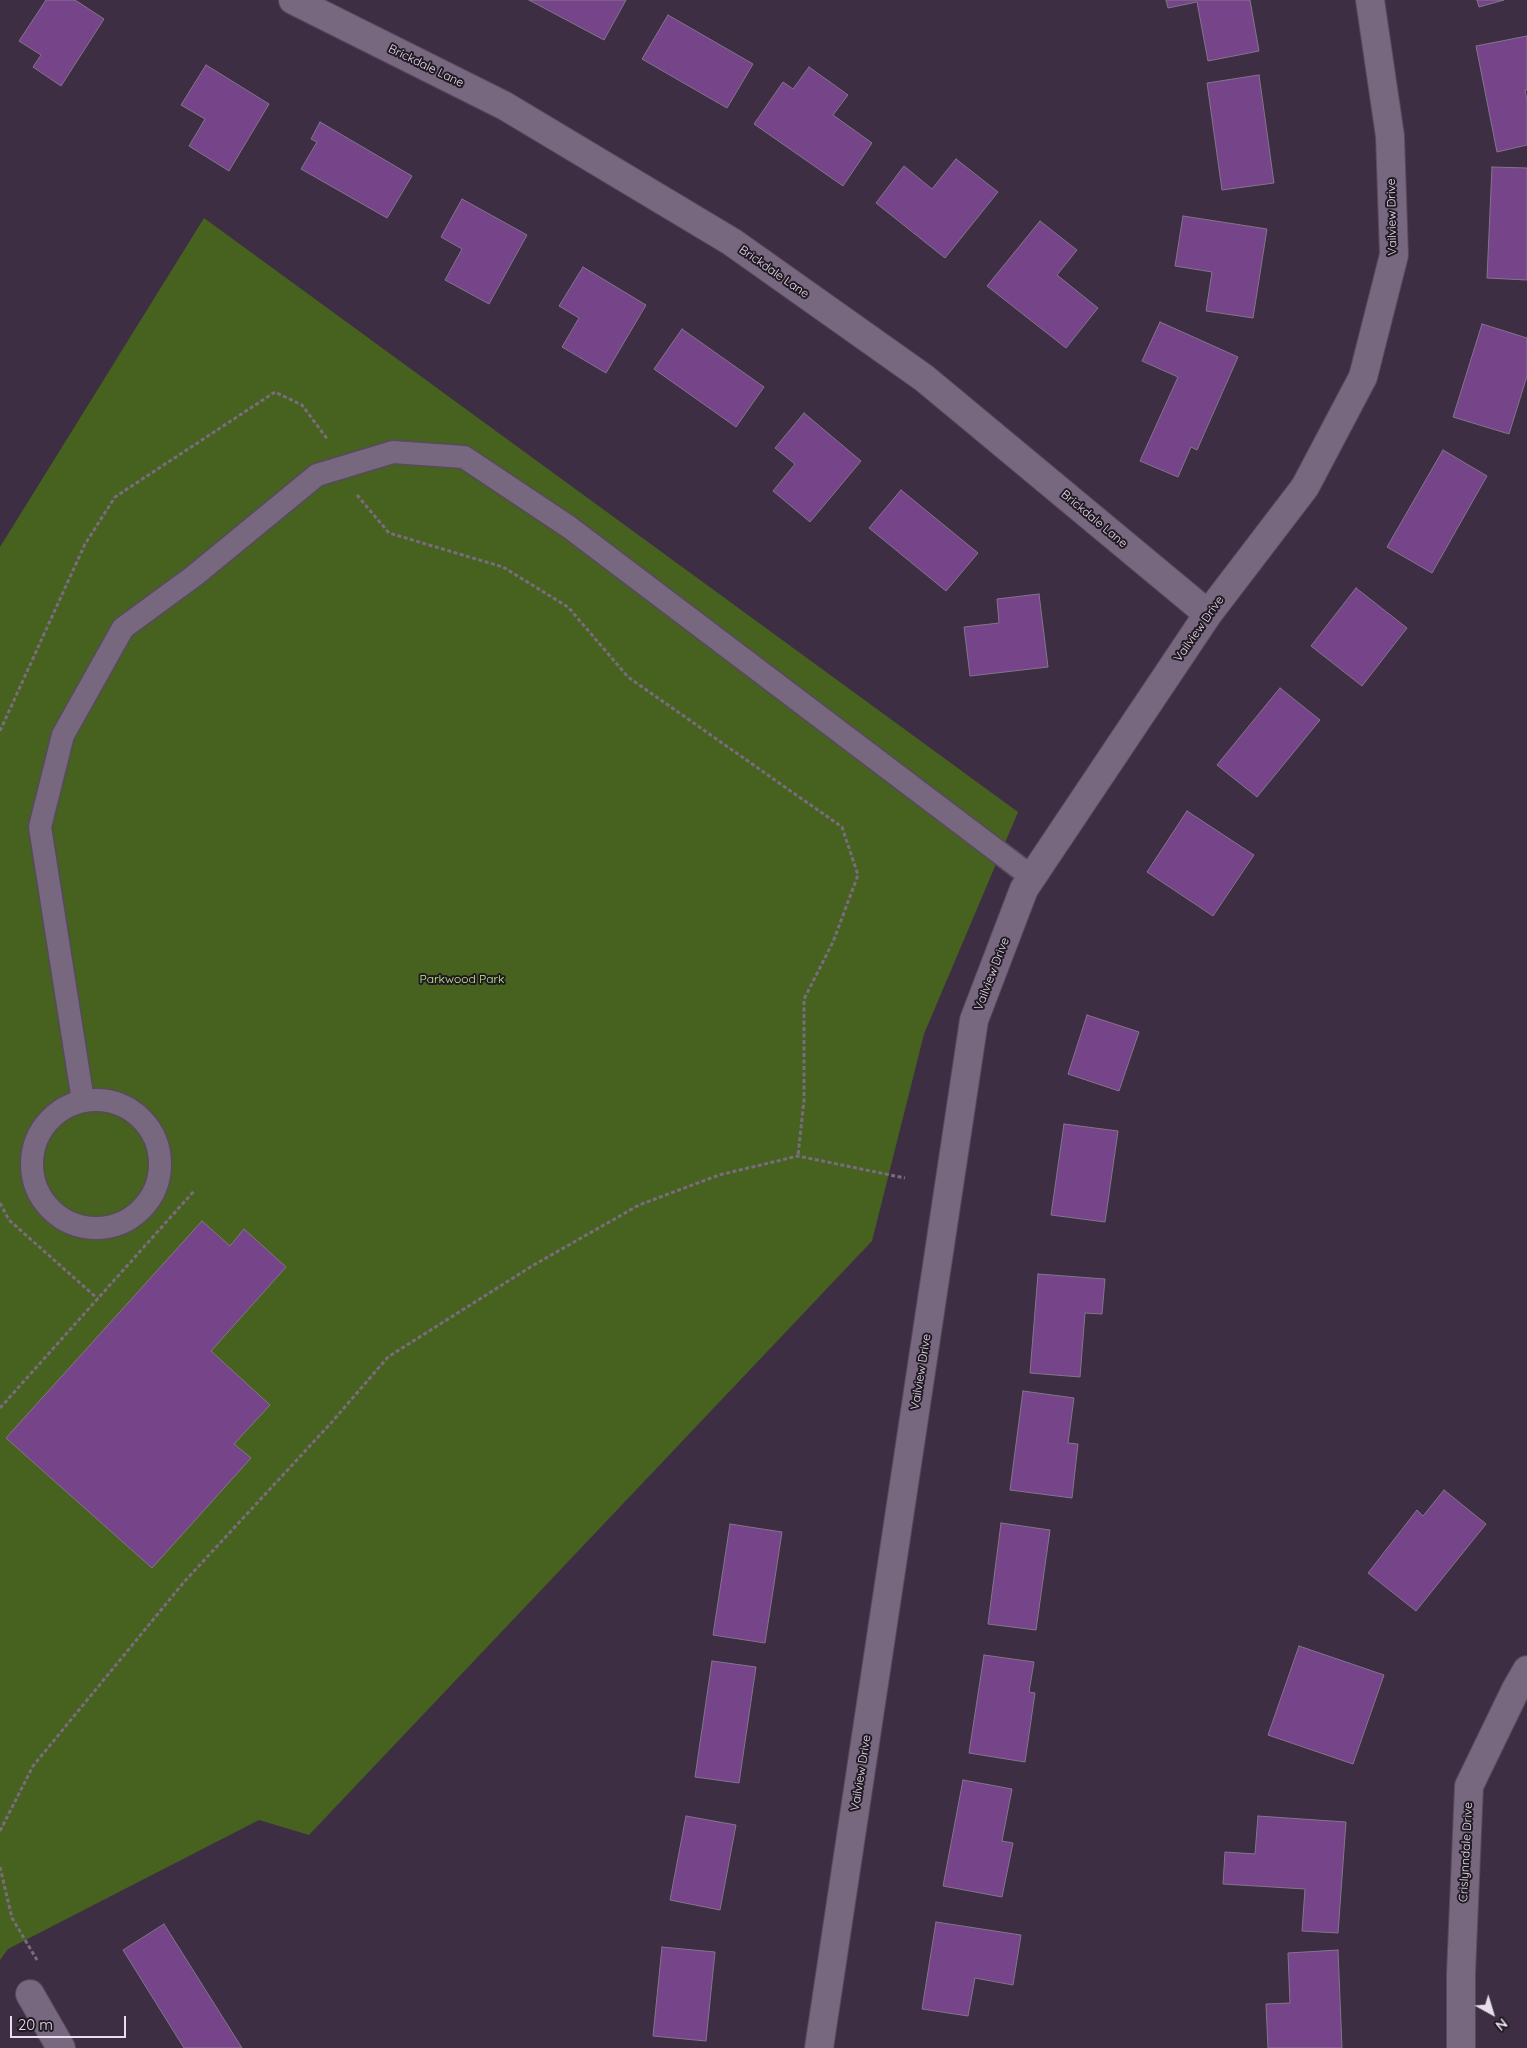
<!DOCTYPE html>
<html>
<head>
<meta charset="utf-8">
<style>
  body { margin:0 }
  #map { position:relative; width:1527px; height:2048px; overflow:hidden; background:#3d2e44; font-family:Quicksand,sans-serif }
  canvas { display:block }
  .north { position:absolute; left:1467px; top:1988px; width:50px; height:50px; -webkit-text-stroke:4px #201923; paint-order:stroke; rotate:141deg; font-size:14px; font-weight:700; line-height:20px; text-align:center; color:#e8deec }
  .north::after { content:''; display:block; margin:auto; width:18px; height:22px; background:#e8deec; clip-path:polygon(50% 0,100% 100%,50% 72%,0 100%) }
  .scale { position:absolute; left:10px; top:2016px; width:116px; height:22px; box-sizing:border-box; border:2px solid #e8deec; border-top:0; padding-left:6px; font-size:15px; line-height:18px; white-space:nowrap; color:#e8deec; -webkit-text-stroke:4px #201923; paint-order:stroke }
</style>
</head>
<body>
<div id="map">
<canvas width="1527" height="2048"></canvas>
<div class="north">N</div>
<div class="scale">20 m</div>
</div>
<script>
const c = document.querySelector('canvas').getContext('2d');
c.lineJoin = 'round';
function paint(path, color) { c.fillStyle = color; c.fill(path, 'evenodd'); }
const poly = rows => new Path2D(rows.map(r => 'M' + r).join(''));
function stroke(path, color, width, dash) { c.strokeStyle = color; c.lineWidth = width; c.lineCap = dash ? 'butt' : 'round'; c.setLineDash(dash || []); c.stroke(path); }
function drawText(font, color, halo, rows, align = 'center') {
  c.font = font + ' Quicksand,sans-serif'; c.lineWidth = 4; c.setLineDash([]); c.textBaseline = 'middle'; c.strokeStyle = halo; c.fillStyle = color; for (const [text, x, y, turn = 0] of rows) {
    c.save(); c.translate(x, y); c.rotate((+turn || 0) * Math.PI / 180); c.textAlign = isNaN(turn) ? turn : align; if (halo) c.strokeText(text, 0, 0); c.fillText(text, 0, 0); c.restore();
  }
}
paint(poly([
  [204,218,1018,812,924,1034,872,1241,309,1835,259,1820,8,1949,0,1960,0,547]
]), '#47611e');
const building = poly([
  [46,0,75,0,104,19,61,86,33,67,41,55,19,41,46,0],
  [529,0,626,0,604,40,529,0],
  [1166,0,1250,0,1259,51,1208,61,1197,2,1168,8,1166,0],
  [1477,0,1504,0,1479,7,1477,0],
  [668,15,753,64,727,108,642,59,668,15],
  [1527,36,1527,90,1525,90,1527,100,1527,145,1497,152,1476,46,1527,36],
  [206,65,269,104,229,171,189,146,205,119,181,105,206,65],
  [809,67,848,95,833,115,872,143,843,186,754,124,783,82,793,89,809,67],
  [1259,75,1274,183,1222,190,1207,83,1259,75],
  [320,122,412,176,387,218,301,169,317,142,311,139,320,122],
  [956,159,998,192,945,258,876,203,904,166,932,189,956,159],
  [1492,167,1527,168,1527,280,1487,278,1492,167],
  [462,199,527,235,489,304,445,280,462,249,441,237,462,199],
  [1183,216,1267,229,1253,318,1206,311,1212,272,1175,266,1183,216],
  [1040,221,1077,250,1057,275,1098,308,1066,348,987,286,1040,221],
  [583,267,646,305,606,373,562,347,579,318,559,306,583,267],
  [1160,322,1238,357,1197,450,1191,447,1178,477,1140,461,1178,377,1142,361,1160,322],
  [1482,324,1527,338,1527,376,1509,434,1453,417,1482,324],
  [682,329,764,387,736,427,654,369,682,329],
  [804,413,861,461,810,522,773,491,795,464,775,448,804,413],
  [1443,450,1487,476,1432,573,1387,547,1443,450],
  [901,490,978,553,946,591,869,528,901,490],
  [1356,588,1407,628,1362,686,1311,646,1356,588],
  [1039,594,1048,667,970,676,964,627,999,623,997,599,1039,594],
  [1280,688,1320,720,1257,797,1217,765,1280,688],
  [1187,811,1254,855,1213,916,1147,872,1187,811],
  [1087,1015,1139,1032,1119,1091,1068,1074,1087,1015],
  [1064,1124,1118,1131,1105,1222,1051,1215,1064,1124],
  [202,1221,230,1246,244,1229,286,1267,211,1351,270,1405,234,1444,251,1458,152,1568,6,1438,202,1221],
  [1038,1274,1105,1279,1102,1314,1085,1313,1080,1377,1030,1373,1038,1274],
  [1023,1391,1074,1398,1068,1443,1078,1444,1072,1498,1010,1490,1023,1391],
  [1444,1490,1486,1524,1416,1611,1368,1573,1417,1510,1423,1516,1444,1490],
  [1001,1523,1050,1530,1036,1630,988,1624,1001,1523],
  [730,1524,782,1532,765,1643,713,1635,730,1524],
  [1299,1646,1384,1675,1353,1764,1268,1735,1299,1646],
  [984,1655,1034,1662,1029,1692,1035,1693,1025,1762,969,1753,984,1655],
  [712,1661,756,1667,739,1783,695,1777,712,1661],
  [963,1780,1012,1789,1002,1841,1013,1843,1002,1897,943,1886,963,1780],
  [686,1816,736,1825,720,1910,670,1900,686,1816],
  [1258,1816,1346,1822,1338,1933,1302,1931,1305,1889,1223,1884,1225,1852,1255,1854,1258,1816],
  [936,1922,1021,1935,1013,1985,975,1978,968,2016,922,2009,936,1922],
  [164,1924,242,2048,184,2048,123,1950,164,1924],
  [662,1947,715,1952,706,2041,653,2036,662,1947],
  [1338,1950,1342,2048,1268,2048,1266,2004,1290,2003,1288,1953,1338,1950]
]);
paint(building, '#754489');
stroke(building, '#85748d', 1);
const service = poly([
  '32 1164a64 64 0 1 1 128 0a64 64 0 1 1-128 0Z',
  [83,1101,40,827,63,735,123,628,194,576,317,475,393,452,464,457,569,527,1033,878]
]);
const minor = poly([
  [293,0,505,106,732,242,924,378,1208,614],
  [30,1994,61,2048],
  [819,2048,974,1020,1024,889,1208,614,1305,487,1363,377,1394,255,1390,136,1370,0],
  [1461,2048,1461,1973,1469,1786,1515,1691,1527,1670]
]);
stroke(service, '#574a5c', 25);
stroke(minor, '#574a5c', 30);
stroke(poly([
  [357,495,389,533,503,567,568,607,628,677,842,827,858,875,833,942,804,999,804,1100,798,1156],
  [0,731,85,544,115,497,275,392,302,405,328,440],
  [0,1203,9,1220,98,1299],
  [0,1408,194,1191],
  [0,1831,33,1766,184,1582,331,1423,388,1357,532,1266,639,1205,719,1175,798,1156,905,1178],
  [0,1867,12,1918,37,1960]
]), '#796c7f', 3, [4, 2.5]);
stroke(service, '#77677f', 22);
stroke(minor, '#77677f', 28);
drawText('12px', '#e8deec', '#201923', [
  ["Brickdale Lane",426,66,26],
  ["Vailview Drive",1392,217,-91],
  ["Brickdale Lane",774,272,35],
  ["Brickdale Lane",1094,519,40],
  ["Vailview Drive",1199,629,-55],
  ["Vailview Drive",992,974,-69],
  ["Vailview Drive",921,1372,-81],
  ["Vailview Drive",861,1773,-81],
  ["Crislynndale Drive",1466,1852,-87]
]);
drawText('12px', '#c2f384', '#201923', [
  ["Parkwood Park",462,979]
]);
</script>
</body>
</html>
